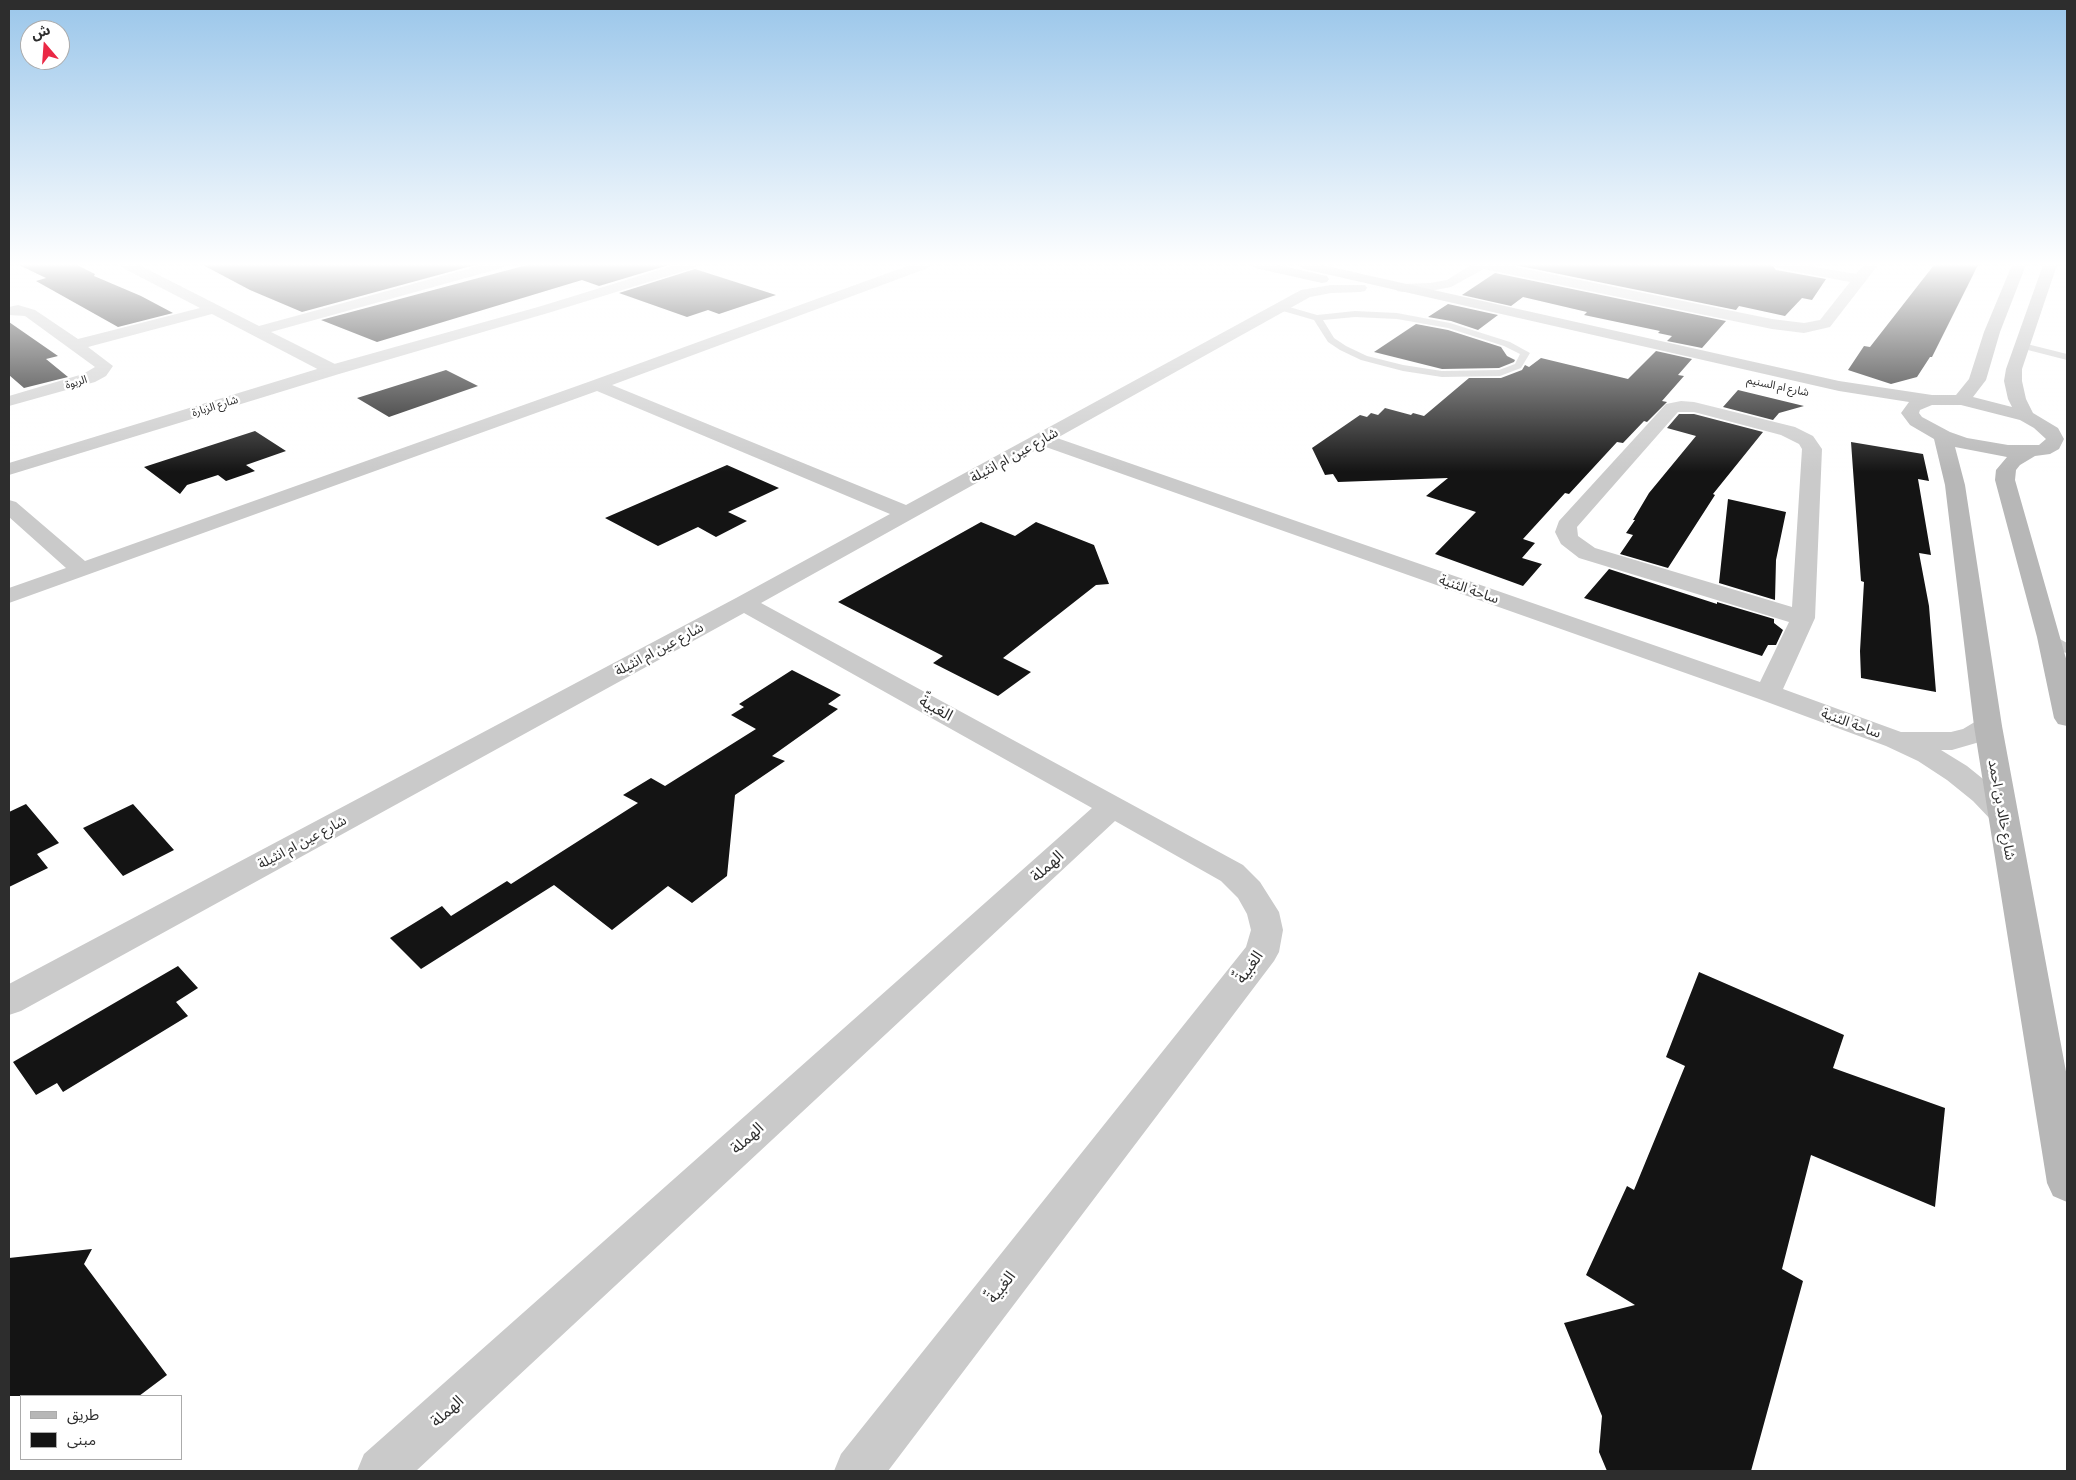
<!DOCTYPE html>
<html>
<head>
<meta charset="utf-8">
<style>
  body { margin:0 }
  #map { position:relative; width:2076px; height:1480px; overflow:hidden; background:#fff; font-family:Ubuntu,"Noto Sans Arabic",sans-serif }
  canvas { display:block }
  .frame { position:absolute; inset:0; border:10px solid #2d2d2d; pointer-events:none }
  .legend { position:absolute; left:20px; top:1395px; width:162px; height:65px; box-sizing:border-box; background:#fff; border:1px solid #ababab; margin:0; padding:6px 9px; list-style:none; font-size:15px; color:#2d2d2d }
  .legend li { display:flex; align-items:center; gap:10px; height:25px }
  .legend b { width:25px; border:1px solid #ababab }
  .north { position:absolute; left:20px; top:20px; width:50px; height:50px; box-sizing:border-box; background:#fff; border:1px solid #ababab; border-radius:50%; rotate:342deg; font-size:14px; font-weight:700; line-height:20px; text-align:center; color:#2d2d2d }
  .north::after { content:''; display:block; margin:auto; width:18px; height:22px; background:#ea2845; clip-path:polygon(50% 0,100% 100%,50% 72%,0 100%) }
</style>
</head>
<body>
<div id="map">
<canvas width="2076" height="1480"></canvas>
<div class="frame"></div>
<ul class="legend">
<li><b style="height:6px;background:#b7b7b7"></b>طريق</li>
<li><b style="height:14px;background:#141414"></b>مبنى</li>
</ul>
<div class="north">ش</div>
</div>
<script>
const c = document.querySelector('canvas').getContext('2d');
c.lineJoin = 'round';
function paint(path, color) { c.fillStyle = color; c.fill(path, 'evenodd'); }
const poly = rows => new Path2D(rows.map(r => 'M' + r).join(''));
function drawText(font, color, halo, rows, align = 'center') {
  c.font = font + ' Ubuntu,"Noto Sans Arabic",sans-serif'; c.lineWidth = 5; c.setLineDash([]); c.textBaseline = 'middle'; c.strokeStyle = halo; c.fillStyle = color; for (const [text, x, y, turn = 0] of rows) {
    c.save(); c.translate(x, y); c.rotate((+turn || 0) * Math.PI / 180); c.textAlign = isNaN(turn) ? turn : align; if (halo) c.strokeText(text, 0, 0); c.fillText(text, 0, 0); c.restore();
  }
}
paint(poly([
  [19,265,77,265,95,274,94,276,141,296,173,313,118,327,36,281,46,278],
  [203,265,475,265,302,312,250,290],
  [527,265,669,265,599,286,582,280,377,342,321,320],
  [1515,265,1772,265,1776,270,1826,279,1812,300,1802,298,1785,316,1739,306,1736,310],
  [1934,265,1978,265,1932,357,1930,357,1917,377,1891,384,1848,370,1864,346,1870,347],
  [695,269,776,295,719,314,708,310,687,317,619,293],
  [1495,273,1726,321,1702,348,1667,341,1672,336,1658,333,1660,331,1584,315,1587,312,1523,297,1511,306,1462,295],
  [1448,304,1498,315,1478,330,1451,321,1428,317],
  [9,322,58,356,46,359,68,377,24,388,9,375],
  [1416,324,1448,330,1501,347,1507,356,1515,360,1514,362,1499,368,1442,369,1374,352],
  [1656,351,1692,359,1678,375,1684,376,1662,401,1667,402,1647,422,1644,421,1623,443,1617,442,1569,494,1565,493,1523,539,1535,543,1522,558,1542,564,1523,586,1435,554,1476,512,1426,496,1448,478,1338,482,1333,474,1325,475,1312,448,1360,415,1367,417,1371,413,1378,415,1385,408,1411,415,1413,413,1424,416,1469,378,1501,378,1522,370,1525,365,1529,367,1541,358,1628,379],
  [446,370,478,386,389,417,357,398],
  [1738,390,1804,406,1779,413,1773,420,1723,407],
  [1679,414,1694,414,1763,432,1713,494,1715,495,1668,568,1620,554,1633,535,1626,533,1635,520,1633,520,1649,493,1696,436,1667,428],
  [255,431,286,451,246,465,255,471,226,481,218,475,187,485,180,494,144,467],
  [1851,442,1923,454,1929,481,1918,479,1931,555,1919,553,1929,606,1936,692,1861,678,1860,651,1864,582,1861,581],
  [727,465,779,488,728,512,747,521,716,537,698,527,658,546,605,518],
  [1728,499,1786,512,1776,560,1775,600,1719,583],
  [981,522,1015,536,1036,522,1094,545,1109,584,1096,585,1003,658,1031,672,998,696,933,663,943,656,838,602],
  [1609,569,1717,604,1717,602,1774,619,1774,623,1783,630,1776,645,1768,645,1762,656,1584,598],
  [792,670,841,695,828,704,838,709,772,756,785,761,735,795,727,876,692,903,668,886,612,930,554,885,421,969,390,938,442,906,451,916,507,881,511,884,638,803,623,795,651,778,665,786,756,729,731,715,744,707,739,704],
  [26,804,59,843,37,854,48,868,9,887,9,812],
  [133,804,174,850,123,876,83,828],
  [178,966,198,988,176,1002,188,1016,63,1092,57,1083,36,1095,13,1062],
  [1699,972,1844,1035,1833,1068,1945,1108,1935,1207,1811,1155,1782,1269,1803,1281,1751,1471,1607,1471,1599,1452,1602,1416,1564,1323,1635,1305,1586,1275,1627,1186,1634,1190,1685,1066,1666,1057],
  [92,1249,84,1264,167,1375,139,1396,9,1396,9,1258]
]), '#141414');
paint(poly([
  [1279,304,1317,315,1355,311,1397,313,1450,323,1510,342,1530,353,1521,368,1500,376,1442,377,1403,371,1361,360,1340,350,1328,342,1314,320,1276,309,1276,305,1279,304],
  [1355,317,1397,319,1448,328,1504,346,1520,354,1515,364,1499,370,1442,371,1403,365,1367,356,1346,346,1334,338,1323,320,1355,317],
  [2023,343,2067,354,2067,360,2020,348,2018,346,2023,343],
  [2049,633,2067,643,2067,653,2062,652,2044,640,2042,637,2044,634,2049,633]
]), '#cacaca');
paint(poly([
  [121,265,139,265,259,326,482,265,504,265,502,268,271,332,339,366,341,370,339,374,327,374,212,314,88,347,113,366,106,376,95,382,9,406,9,396,83,374,95,367,25,316,9,315,9,307,18,305,35,310,78,339,200,308,123,268,121,265],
  [910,265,930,265,928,268,612,385,906,505,1301,290,1331,285,1365,285,1367,288,1365,291,1360,292,1331,293,1310,297,1057,438,1760,682,1789,622,1579,558,1561,544,1555,532,1559,521,1666,404,1681,401,1694,402,1795,427,1813,436,1822,449,1815,618,1783,689,1901,732,1951,732,1963,729,1978,720,1988,717,1998,720,2002,726,1998,732,1983,741,1952,750,1941,750,1967,766,1993,787,2013,808,2018,815,2013,822,2003,825,1993,822,1973,801,1947,780,1918,761,1886,746,1759,699,1043,446,761,603,1243,865,1260,882,1279,912,1283,930,1279,952,1274,961,888,1471,834,1471,841,1454,1246,947,1251,930,1247,914,1238,898,1221,881,1115,821,416,1471,357,1471,364,1454,1092,808,744,613,21,1011,9,1015,9,984,736,598,890,514,597,391,9,603,9,588,66,568,9,517,9,500,16,502,85,561,591,381,910,265],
  [1678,412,1694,412,1781,435,1799,444,1802,449,1792,607,1595,548,1578,536,1577,527,1678,412],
  [1471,265,1506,265,1772,319,1804,323,1820,320,1850,282,1781,269,1776,268,1774,265,1804,265,1856,274,1864,265,1878,265,1830,327,1804,333,1772,329,1484,269,1451,287,1430,291,1402,292,1397,291,1395,288,1397,285,1402,284,1430,283,1447,280,1471,265]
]), '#cacaca');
paint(poly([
  [675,265,696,265,694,268,548,313,339,374,9,475,9,463,327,366,538,307,675,265]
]), '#cacaca');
paint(poly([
  [1253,265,1278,265,1327,276,1329,279,1327,282,1322,283,1255,268,1253,265],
  [1297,265,1322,265,1839,381,1932,395,1956,395,1969,379,1984,332,2012,265,2026,265,2000,332,1986,380,1973,397,2012,407,2008,399,2004,381,2006,369,2043,265,2057,265,2022,369,2022,381,2026,399,2033,413,2058,428,2064,439,2059,449,2050,454,2035,456,2020,465,2016,470,2015,480,2067,662,2067,726,2058,724,2054,718,2037,637,1995,480,1996,470,2007,457,1955,447,1965,485,2002,726,2067,1077,2067,1202,2053,1196,2047,1183,1974,726,1945,485,1934,439,1910,425,1901,413,1909,402,1839,391,1304,269,1297,265],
  [1932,405,1961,405,2020,420,2034,428,2046,439,2039,445,2008,445,1967,438,1950,432,1922,417,1919,413,1920,410,1932,405]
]), '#b7b7b7');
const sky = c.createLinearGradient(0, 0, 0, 472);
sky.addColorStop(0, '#9ac6ea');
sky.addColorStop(0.56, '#fff');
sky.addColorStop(1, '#ffffff00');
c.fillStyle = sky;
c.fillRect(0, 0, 2076, 472);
drawText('11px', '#2d2d2d', '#fff', [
  ["الربوة",76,382,-17],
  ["شارع ام السنيم",1778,386,12],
  ["شارع الزبارة",215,406,-17]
]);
drawText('14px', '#2d2d2d', '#fff', [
  ["شارع عين ام انثيلة",1014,455,-29],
  ["ساحة الثنية",1469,589,19],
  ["شارع عين ام انثيلة",659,649,-28],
  ["ساحة الثنية",1851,723,20],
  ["شارع خالد بن احمد",2002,810,80],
  ["شارع عين ام انثيلة",302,842,-28]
]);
drawText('16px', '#2d2d2d', '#fff', [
  ["الغبيةّ",936,708,29],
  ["الهملة",1047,866,-42],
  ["الغبيةّ",1249,967,-55],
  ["الهملة",747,1138,-42],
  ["الغبيةّ",1001,1287,-52],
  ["الهملة",447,1411,-42]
]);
</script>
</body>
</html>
